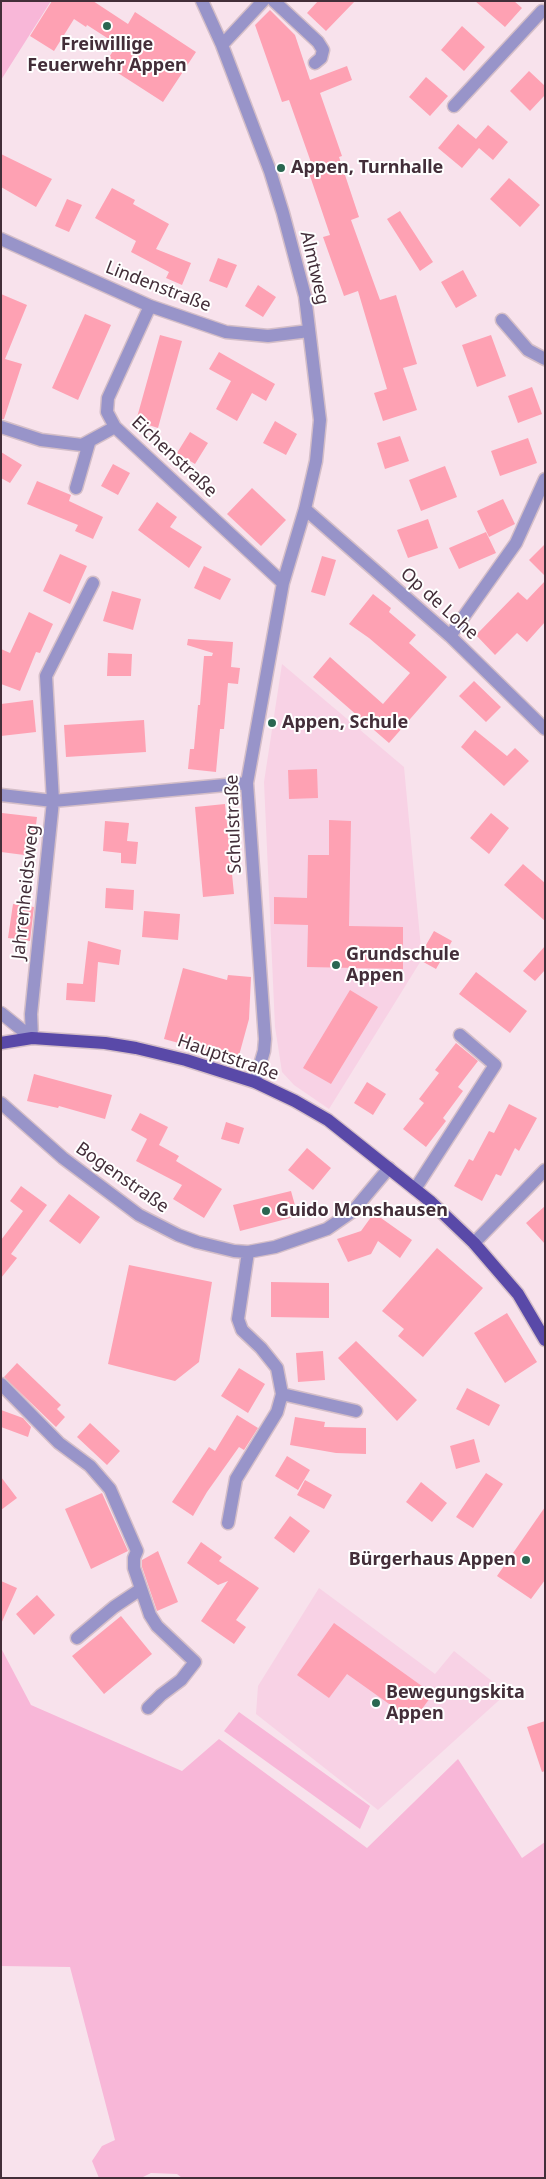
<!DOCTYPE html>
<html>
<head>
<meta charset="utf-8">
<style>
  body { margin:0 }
  #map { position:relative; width:546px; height:2179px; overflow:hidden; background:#f8e2ec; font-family:"Noto Sans",sans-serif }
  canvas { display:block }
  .frame { position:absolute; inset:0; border:2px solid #432e39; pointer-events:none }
</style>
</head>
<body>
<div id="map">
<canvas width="546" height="2179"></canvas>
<div class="frame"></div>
</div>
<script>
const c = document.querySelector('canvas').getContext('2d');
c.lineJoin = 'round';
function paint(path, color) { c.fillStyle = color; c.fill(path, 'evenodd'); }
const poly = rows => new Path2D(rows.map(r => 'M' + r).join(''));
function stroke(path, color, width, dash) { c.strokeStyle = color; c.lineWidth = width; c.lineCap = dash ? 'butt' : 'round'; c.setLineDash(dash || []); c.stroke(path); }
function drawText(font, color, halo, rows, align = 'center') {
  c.font = font + ' "Noto Sans",sans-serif'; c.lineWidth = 4; c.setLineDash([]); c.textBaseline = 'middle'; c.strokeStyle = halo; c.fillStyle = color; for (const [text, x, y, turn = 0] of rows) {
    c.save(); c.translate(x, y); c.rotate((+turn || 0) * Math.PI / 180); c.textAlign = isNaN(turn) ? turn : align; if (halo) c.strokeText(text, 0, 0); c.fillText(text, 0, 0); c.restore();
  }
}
paint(poly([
  [282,664,404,767,422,959,329,1109,294,1085,282,1072,275,1027,264,782],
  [319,1588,435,1674,454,1651,507,1693,378,1810,256,1714,258,1686]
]), '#f8d2e5');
paint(poly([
  [1,1,51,1,1,80],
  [1,1648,31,1705,182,1771,219,1739,367,1848,458,1759,522,1858,545,1842,545,2178,182,2178,177,2174,151,2173,141,2178,99,2178,92,2161,102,2146,115,2140,70,1967,1,1966],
  [239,1712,370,1806,360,1829,224,1731]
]), '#f8b7d8');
paint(poly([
  [52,1,93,1,128,24,135,12,196,52,163,102,104,64,116,47,115,43,87,25,86,27,74,19,54,51,30,36],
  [318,1,355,1,326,31,307,13],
  [475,1,514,1,522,8,505,27],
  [270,10,295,35,310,80,347,66,352,80,320,93,342,156,339,157,359,217,351,220,380,300,396,295,417,364,403,368,417,410,383,421,374,393,387,389,358,291,344,296,323,237,330,235,308,170,313,168,289,100,282,102,255,25],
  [462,26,485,47,464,71,441,50],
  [529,71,545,86,545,95,530,111,510,91],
  [426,77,448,96,430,116,409,97],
  [458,124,476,139,488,125,508,142,493,160,479,148,462,168,438,148],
  [1,154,52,179,36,207,1,187],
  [509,178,540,205,520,227,490,199],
  [112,188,135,200,133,204,169,224,156,249,191,263,182,285,166,278,169,272,131,252,136,241,95,218],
  [67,199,82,205,69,232,55,226],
  [400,211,433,262,420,271,387,219],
  [218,258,237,265,227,288,209,281],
  [463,270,477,296,456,308,441,282],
  [258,285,276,297,263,317,245,306],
  [1,294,27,305,5,359,22,364,4,419,1,419],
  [85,314,111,325,78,400,52,388],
  [160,335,182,341,158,428,136,421],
  [491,335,506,376,477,387,462,345],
  [219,352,275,384,266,401,252,393,237,421,216,409,231,381,209,369],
  [532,387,542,414,518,423,508,396],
  [275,421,297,434,286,455,263,443],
  [190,432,208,443,195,464,177,453],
  [400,436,409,461,385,469,377,443],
  [528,438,537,463,500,476,491,451],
  [1,452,22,465,10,483,1,478],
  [113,464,130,473,118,495,101,486],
  [445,466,457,497,421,511,409,480],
  [37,481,71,495,69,501,103,517,93,539,75,531,78,525,27,504],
  [252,488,286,520,261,546,227,514],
  [503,499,515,524,489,537,477,511],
  [157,502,177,517,170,527,202,547,189,568,138,530],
  [428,519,438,548,408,558,397,530],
  [486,532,496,553,459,569,449,548],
  [545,544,545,576,529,560],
  [60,554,87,566,70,604,43,591],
  [322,556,336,560,325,596,311,592],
  [204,566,231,579,220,600,194,588],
  [545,581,545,622,527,642,517,633,495,655,476,635,518,592,527,600],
  [112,591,141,599,133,630,103,621],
  [373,594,391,608,389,612,416,635,409,643,447,677,389,743,313,677,330,657,383,704,410,673,369,638,349,624],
  [29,612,53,624,40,653,36,652,20,691,1,684,1,649,10,653],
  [188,639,233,642,231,667,240,668,238,684,228,683,224,729,220,729,216,772,188,769,190,749,194,749,198,705,200,705,204,656,212,656,213,653,187,645],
  [108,653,132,654,131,676,107,676],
  [474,681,501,707,486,722,459,696],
  [33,700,36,732,1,736,1,704],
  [144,720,146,752,66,757,64,725],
  [475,730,507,756,515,748,529,761,504,786,461,747],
  [317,769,318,798,289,799,288,770],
  [225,804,234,894,203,897,195,807],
  [2,813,37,817,32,856,1,852],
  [491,813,509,828,489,854,470,838],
  [329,820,351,821,349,926,403,927,403,969,307,967,308,925,274,924,274,897,307,898,308,855,329,855],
  [105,821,129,823,127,841,138,842,136,864,121,863,121,853,103,851],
  [523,864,545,883,545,921,504,885],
  [106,888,134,890,133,910,105,908],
  [13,904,34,907,30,941,8,938],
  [144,911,180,914,178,940,142,937],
  [434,931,452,941,436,969,418,959],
  [88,941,121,950,119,965,98,962,95,1002,66,1000,67,983,83,984],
  [545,946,545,970,535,981,523,971],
  [183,968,227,980,228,975,251,977,249,1019,238,1059,164,1039],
  [476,972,527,1011,510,1033,459,994],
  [350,990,378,1007,331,1084,303,1068],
  [456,1043,478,1061,458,1087,463,1091,443,1118,446,1121,426,1147,403,1129,424,1103,419,1099,439,1073,435,1070],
  [34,1074,112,1095,105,1119,59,1106,58,1108,27,1101],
  [367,1082,386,1094,373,1115,354,1103],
  [509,1104,537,1118,519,1151,515,1148,501,1176,496,1174,482,1201,454,1186,469,1159,473,1161,489,1131,494,1133],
  [140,1113,168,1127,159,1145,179,1156,176,1161,222,1189,204,1218,173,1199,182,1185,136,1161,147,1139,131,1130],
  [226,1122,244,1128,239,1144,221,1139],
  [307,1148,331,1168,313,1190,288,1170],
  [21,1186,47,1205,11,1254,17,1258,1,1278,1,1240,23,1211,10,1201],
  [291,1191,298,1216,240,1231,233,1205],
  [69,1194,100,1217,80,1244,49,1221],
  [545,1206,545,1244,526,1223],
  [374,1213,412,1240,400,1258,378,1241,371,1254,348,1262,337,1239,361,1231],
  [437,1248,483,1288,423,1357,398,1336,404,1329,382,1311],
  [129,1265,212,1282,199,1362,175,1381,108,1364],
  [271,1282,329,1283,329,1318,271,1317],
  [507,1313,537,1362,505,1383,474,1333],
  [356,1341,417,1400,397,1421,338,1358],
  [323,1351,325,1380,298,1382,296,1353],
  [17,1363,61,1405,57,1409,65,1417,56,1427,4,1377],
  [239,1368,265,1384,248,1413,221,1396],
  [467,1388,500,1405,489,1426,456,1409],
  [1,1410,23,1418,31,1427,28,1437,1,1427],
  [237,1415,258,1428,244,1450,239,1447,207,1492,193,1516,172,1502,209,1447,215,1451],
  [295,1417,325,1422,324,1427,366,1428,366,1454,336,1453,290,1445],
  [90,1423,120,1451,107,1465,77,1437],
  [474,1439,480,1462,456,1469,450,1446],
  [287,1456,310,1470,298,1490,275,1476],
  [486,1473,503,1484,473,1528,456,1517],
  [1,1477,17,1498,1,1510],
  [305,1480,332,1495,324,1509,297,1495],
  [421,1482,447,1503,432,1522,406,1502],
  [102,1493,128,1551,91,1569,65,1509],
  [545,1507,545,1580,531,1599,497,1576],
  [290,1516,310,1531,294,1553,274,1538],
  [201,1542,222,1557,219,1561,259,1588,236,1620,246,1627,234,1644,201,1621,228,1581,218,1585,187,1563],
  [158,1551,178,1602,157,1611,142,1567,142,1560],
  [1,1581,17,1588,1,1624],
  [37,1595,55,1615,34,1635,16,1614],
  [121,1616,152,1654,104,1694,72,1656],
  [334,1623,433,1694,413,1721,347,1674,329,1698,297,1675],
  [545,1721,545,1771,542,1772,527,1727]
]), '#fea1b3');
const minor = poly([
  [202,1,222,45,270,171,283,213,305,296,320,420,316,461,305,509,283,583,247,783,265,1039,264,1051,255,1082],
  [274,1,318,42,323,50,321,58,315,63],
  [222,45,263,1],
  [454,106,542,11],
  [1,239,150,306,226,332,268,336,309,331],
  [150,306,108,398,107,412,115,427,283,583],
  [502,320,528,350,545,359],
  [1,427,41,440,82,445,115,427],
  [76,488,89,443],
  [305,509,450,636,545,729],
  [93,583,46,676,53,801,247,783],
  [450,636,516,543,545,479],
  [1,795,53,801,31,1014,32,1038],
  [1,1013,32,1038],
  [1,1103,63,1158,139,1215,178,1235,197,1242,234,1251,248,1252,275,1247,327,1229,353,1211,389,1168],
  [415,1189,495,1065,460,1035],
  [474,1243,545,1170],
  [1,1384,59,1443,90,1466,110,1489,137,1551,134,1558,134,1568,150,1615,157,1626,195,1662,181,1680,161,1695,148,1708],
  [282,1394,356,1411],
  [228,1523,236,1479,277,1412,282,1394,277,1368,261,1348,242,1330,238,1319,248,1252],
  [77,1638,114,1607,141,1589]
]);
const major = poly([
  [1,1043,32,1038,105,1043,136,1048,186,1060,255,1082,295,1101,328,1120,431,1202,474,1243,518,1294,545,1340]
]);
stroke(minor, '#d4bec8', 15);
stroke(major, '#d4bec8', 15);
stroke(minor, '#9894c9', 12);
stroke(major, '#5949a8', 12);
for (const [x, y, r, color] of [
  [107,26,5,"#2a6651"],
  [281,168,5,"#2a6651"],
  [272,723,5,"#2a6651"],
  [336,965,5,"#2a6651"],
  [266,1211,5,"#2a6651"],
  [526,1560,5,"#2a6651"],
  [376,1703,5,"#2a6651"]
]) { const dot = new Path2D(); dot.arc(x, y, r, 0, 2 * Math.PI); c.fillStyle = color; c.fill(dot); stroke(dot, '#fff', 2); }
drawText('bold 18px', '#432e39', '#fff', [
  ["Freiwillige",107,45,"center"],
  ["Feuerwehr Appen",107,66,"center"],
  ["Appen, Turnhalle",291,168],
  ["Appen, Schule",282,723],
  ["Grundschule",346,955],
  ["Appen",346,976],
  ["Guido Monshausen",276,1211],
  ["Bürgerhaus Appen",516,1560,"right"],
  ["Bewegungskita",386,1693],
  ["Appen",386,1714]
], 'left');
drawText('18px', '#432e39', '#fff', [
  ["Almtweg",314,268,77],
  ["Lindenstraße",158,287,21],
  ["Eichenstraße",174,457,43],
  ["Op de Lohe",439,604,42],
  ["Schulstraße",234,824,-92],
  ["Jahrenheidsweg",26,892,-84],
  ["Hauptstraße",228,1058,19],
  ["Bogenstraße",122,1178,35]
]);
</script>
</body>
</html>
